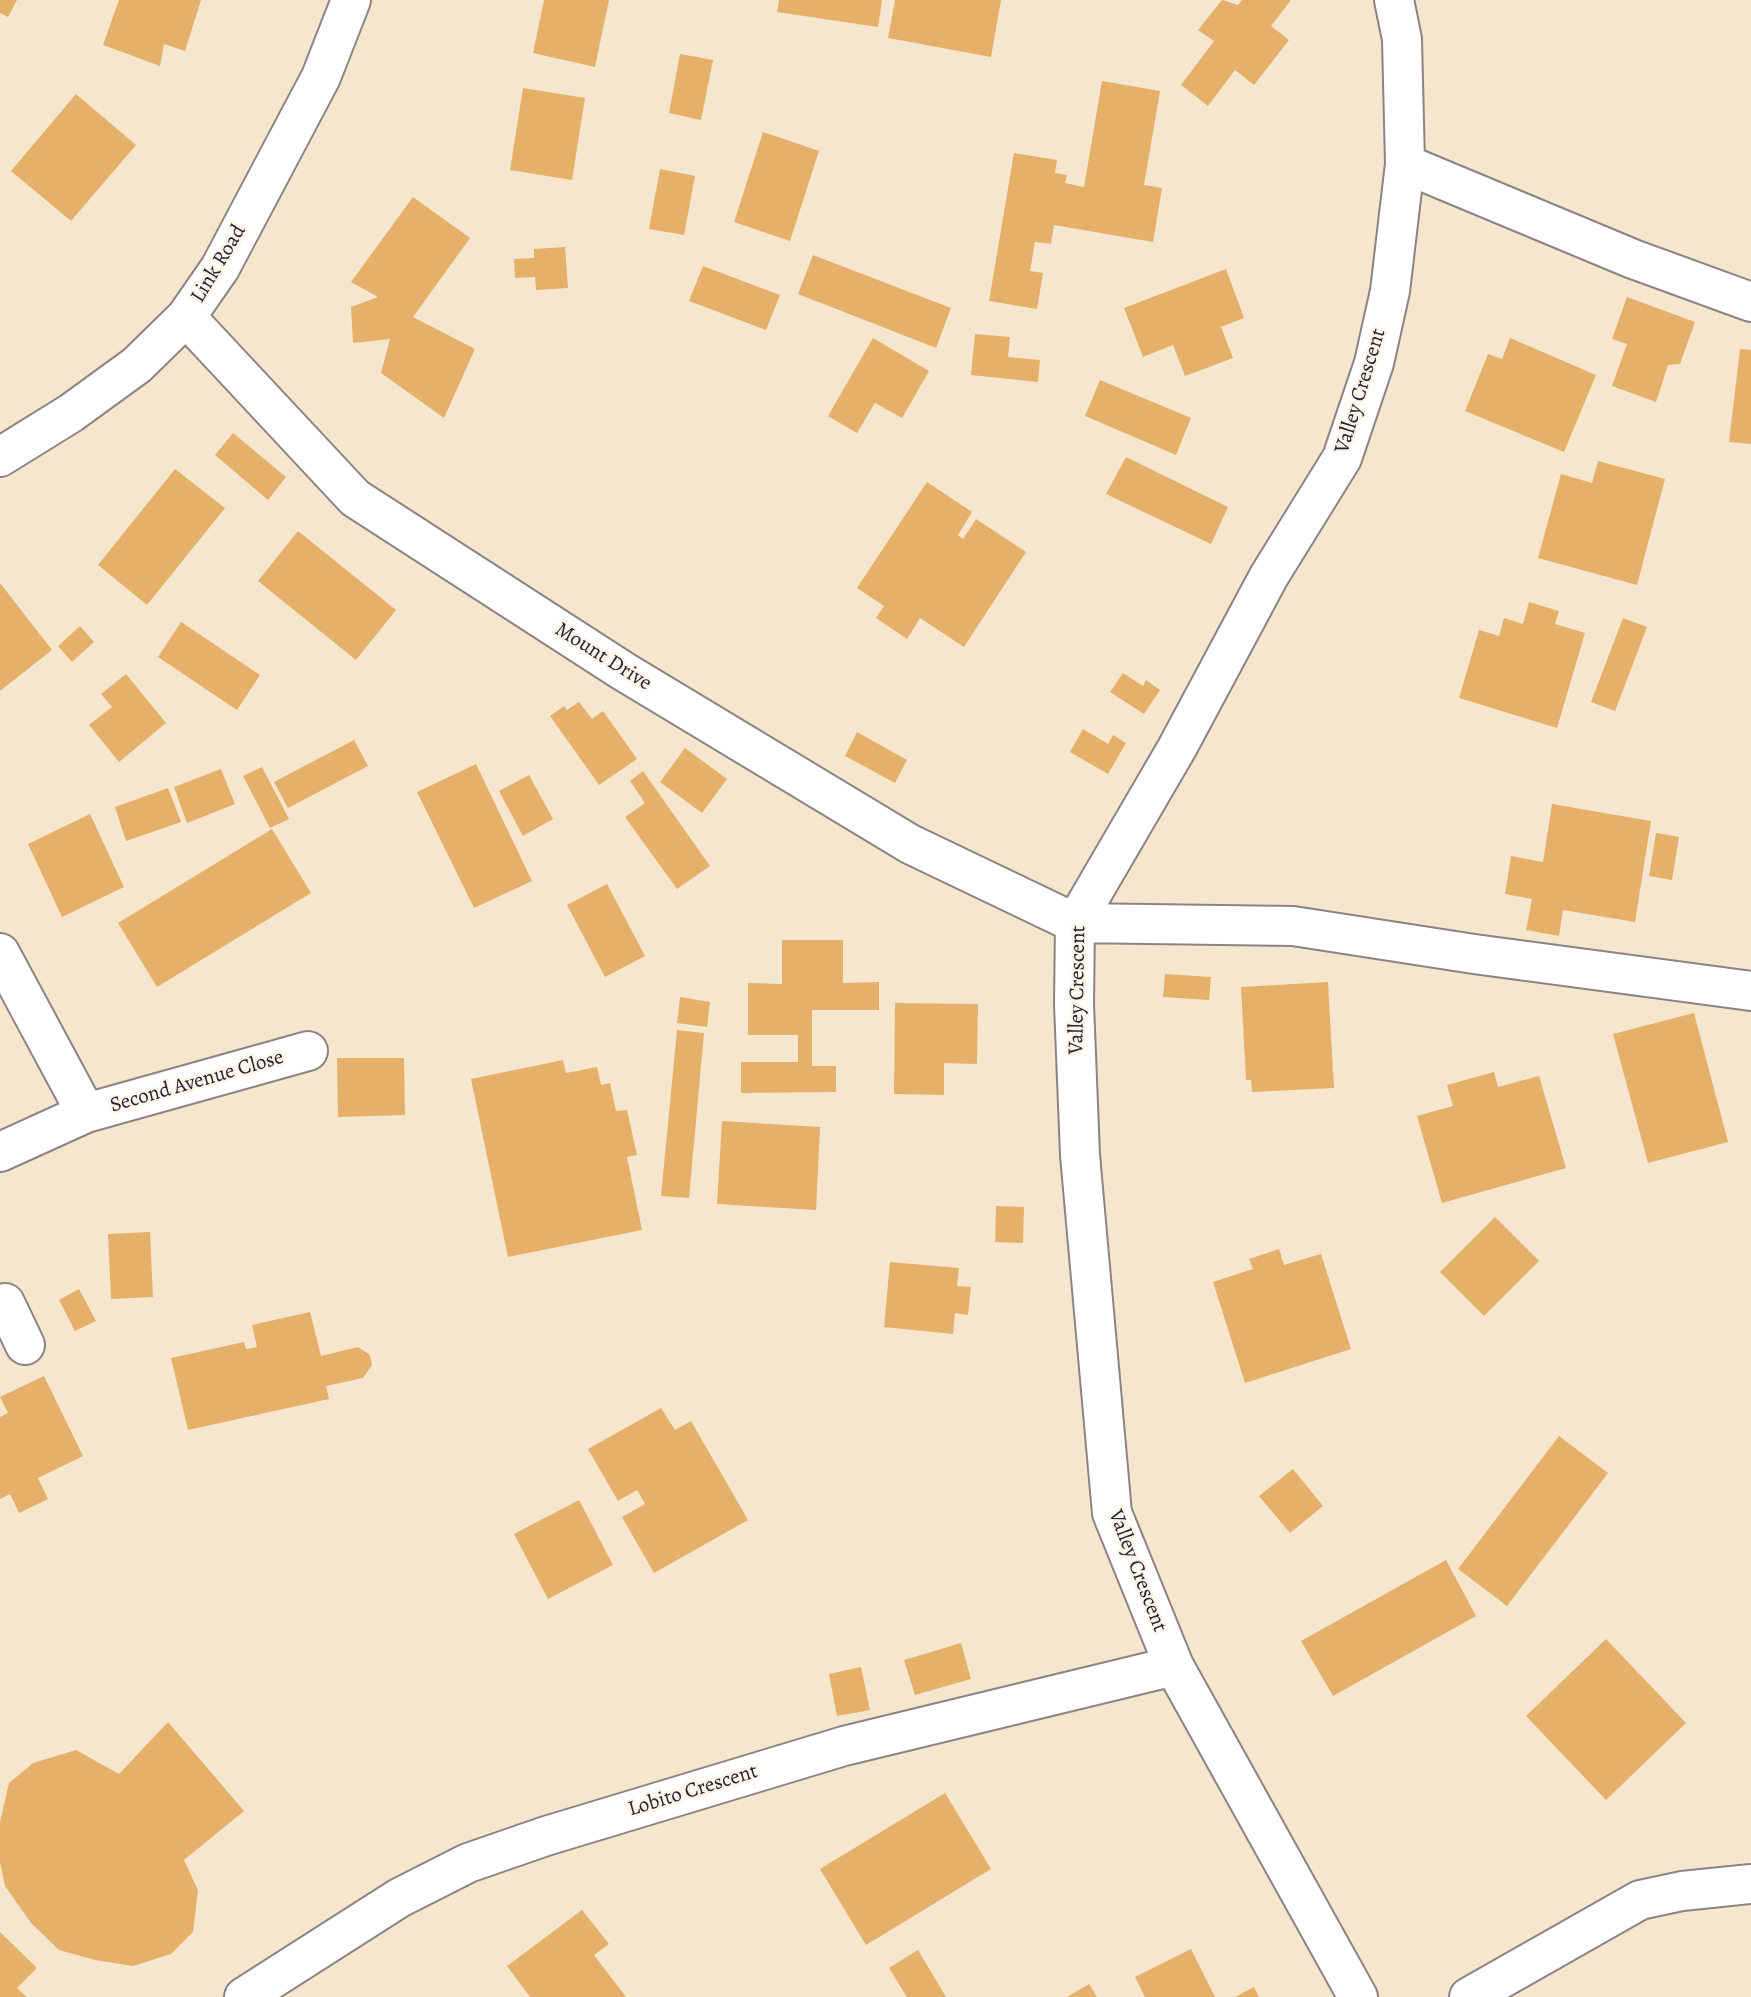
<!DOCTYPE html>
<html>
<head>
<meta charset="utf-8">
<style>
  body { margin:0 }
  canvas { display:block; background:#f7e6ce }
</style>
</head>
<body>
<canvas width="1751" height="1997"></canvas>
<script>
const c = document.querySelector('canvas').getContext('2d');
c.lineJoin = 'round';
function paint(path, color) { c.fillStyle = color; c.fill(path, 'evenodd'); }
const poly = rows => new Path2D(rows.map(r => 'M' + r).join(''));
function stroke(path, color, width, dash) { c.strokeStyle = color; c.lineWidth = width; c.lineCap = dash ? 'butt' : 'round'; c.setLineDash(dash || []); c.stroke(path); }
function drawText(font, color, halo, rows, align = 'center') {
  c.font = font + ' Alegreya,serif'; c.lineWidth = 5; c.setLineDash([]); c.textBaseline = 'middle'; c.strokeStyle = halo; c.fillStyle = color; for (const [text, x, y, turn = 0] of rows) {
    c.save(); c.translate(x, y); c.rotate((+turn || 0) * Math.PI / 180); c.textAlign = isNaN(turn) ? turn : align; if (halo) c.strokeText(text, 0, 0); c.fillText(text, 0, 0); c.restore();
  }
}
paint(poly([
  [0,0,17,0,8,17,0,13],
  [119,0,201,0,185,51,164,44,160,66,103,45],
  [544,0,609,0,595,67,533,53],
  [779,0,882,0,878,27,777,12],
  [895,0,1001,0,991,57,888,38],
  [1222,0,1238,5,1242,0,1291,0,1271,26,1289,40,1254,85,1235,70,1208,106,1181,85,1214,41,1198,30],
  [680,54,713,60,701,120,669,113],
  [1102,81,1160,91,1144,185,1162,188,1153,242,1054,225,1051,244,1035,242,1030,271,1043,273,1037,309,989,301,1014,153,1057,160,1055,173,1067,175,1065,183,1084,187],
  [523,88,585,98,572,180,510,170],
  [76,94,136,145,71,221,11,171],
  [763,132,819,151,790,241,734,222],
  [660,169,695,176,684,235,649,229],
  [413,197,470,238,413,317,475,349,444,418,381,373,390,339,353,343,351,307,378,297,351,282],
  [565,247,568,288,536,290,535,277,515,278,514,259,534,258,534,249],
  [813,255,951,308,936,348,798,294],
  [703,266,780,295,766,330,689,301],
  [1226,269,1244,318,1221,327,1233,358,1185,376,1173,345,1143,357,1124,308],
  [1627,297,1695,322,1680,364,1668,365,1656,402,1612,386,1627,344,1612,339],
  [975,334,1010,337,1008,357,1040,360,1038,382,971,375],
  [873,338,929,371,902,418,875,403,857,433,828,416],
  [1510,338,1596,375,1564,452,1465,411,1488,354,1502,359],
  [1740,349,1751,350,1751,444,1729,442],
  [1100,380,1191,418,1176,455,1085,416],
  [233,433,286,477,268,500,215,455],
  [1126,457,1228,507,1211,544,1106,494],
  [1598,461,1665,479,1637,585,1538,558,1561,474,1592,483],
  [175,469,225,508,147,605,98,565],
  [927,482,972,512,958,535,963,539,976,519,1026,552,964,647,920,618,907,639,876,618,884,606,857,588],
  [298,531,396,610,356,660,258,581],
  [0,583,52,650,0,691],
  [1529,602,1559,611,1555,624,1585,633,1557,728,1459,698,1479,630,1499,636,1504,618,1523,624],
  [1623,618,1647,627,1615,711,1591,702],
  [181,622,260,675,237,710,158,657],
  [80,626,94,642,72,662,58,646],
  [1123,673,1143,686,1146,680,1160,690,1144,714,1110,692],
  [126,674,166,723,119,762,89,725,112,707,101,694],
  [579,702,592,719,603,711,637,759,599,785,550,716,564,706,567,710],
  [1083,729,1108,744,1113,735,1126,743,1108,774,1070,752],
  [857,732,907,760,895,783,845,756],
  [354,740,368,766,288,808,274,782],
  [685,748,727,779,702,813,660,782],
  [476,764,532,881,474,908,417,792],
  [262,767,289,819,270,828,243,776],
  [221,769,235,804,187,823,174,787],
  [643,771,710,866,677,889,625,817,645,803,630,781],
  [529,775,553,819,523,836,499,791],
  [168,788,181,822,126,841,115,807],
  [1552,804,1651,821,1635,922,1563,910,1559,936,1526,930,1532,899,1505,894,1511,856,1543,862],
  [90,814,124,887,62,917,28,844],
  [272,829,311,893,157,987,118,923],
  [1656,833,1679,837,1672,880,1649,876],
  [607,884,645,956,605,977,567,905],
  [782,940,843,940,843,983,879,982,879,1010,812,1010,812,1066,836,1066,836,1092,741,1093,741,1062,798,1062,798,1035,748,1035,748,983,782,984],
  [1165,974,1211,977,1209,1000,1163,997],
  [1328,982,1334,1088,1252,1092,1251,1080,1246,1080,1241,987],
  [680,997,710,1002,707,1027,677,1023],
  [895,1003,978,1004,977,1064,944,1063,944,1095,894,1094],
  [1694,1013,1728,1142,1648,1163,1613,1034],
  [677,1030,704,1033,689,1198,661,1196],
  [337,1058,404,1058,405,1115,338,1117],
  [563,1060,566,1073,597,1067,601,1085,610,1083,616,1111,627,1110,637,1155,627,1157,642,1230,508,1257,471,1079],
  [1494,1072,1498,1087,1539,1076,1566,1168,1442,1203,1417,1116,1453,1106,1447,1085],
  [722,1121,820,1127,816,1210,717,1204],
  [996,1206,1024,1207,1023,1243,995,1242],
  [1495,1217,1539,1261,1484,1316,1440,1272],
  [150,1232,153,1297,111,1299,108,1234],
  [1279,1249,1284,1265,1321,1254,1351,1349,1245,1383,1213,1282,1253,1269,1249,1259],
  [890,1262,959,1268,957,1286,971,1287,968,1315,955,1313,953,1334,884,1327],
  [79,1289,96,1321,75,1331,59,1300],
  [310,1312,321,1356,358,1347,370,1355,372,1365,363,1378,326,1386,329,1399,188,1430,171,1358,244,1342,246,1349,257,1347,252,1325],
  [44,1376,83,1456,38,1478,48,1499,19,1513,10,1494,0,1499,0,1417,8,1413,0,1397],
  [661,1408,675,1430,691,1421,748,1520,654,1573,622,1517,645,1504,637,1490,618,1501,588,1449],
  [1559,1436,1608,1473,1507,1606,1458,1569],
  [1293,1469,1323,1506,1290,1533,1259,1496],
  [579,1500,613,1565,548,1599,514,1534],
  [1446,1560,1476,1616,1333,1696,1301,1641],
  [1606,1639,1686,1723,1606,1800,1526,1716],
  [961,1643,971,1679,915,1695,904,1660],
  [861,1667,870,1710,837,1716,829,1674],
  [168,1722,244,1811,184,1860,198,1890,193,1932,171,1954,133,1966,95,1960,59,1950,31,1923,5,1886,0,1862,0,1822,9,1783,33,1763,76,1750,119,1774],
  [945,1793,991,1869,866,1945,820,1869],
  [582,1910,609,1944,594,1955,626,1997,530,1997,507,1966],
  [0,1932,37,1968,17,1988,27,1997,0,1997],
  [1191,1949,1215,1997,1145,1997,1135,1977],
  [918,1950,946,1997,907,1997,889,1968],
  [1089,1984,1097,1997,1067,1997],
  [1254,1987,1259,1997,1235,1997]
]), '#e4b06a');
const minor = poly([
  [1405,164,1633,259,1751,302],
  [186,317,355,498,623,671,910,844,1075,923,1293,926,1474,954,1751,991],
  [0,457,71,413,137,365,186,317,220,268,321,77,351,0],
  [0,953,86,1113],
  [0,1152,86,1113,308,1051],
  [0,1305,5,1303,25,1345],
  [244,1997,399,1898,468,1863,546,1836,844,1746,1174,1666],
  [1358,1997,1174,1666,1112,1513,1080,1155,1074,1004,1075,923,1177,748,1269,576,1342,458,1374,363,1390,291,1405,164,1402,39,1394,0],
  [1469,1997,1640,1900,1682,1891,1751,1884]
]);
stroke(minor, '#8c8484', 42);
stroke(minor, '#fff', 38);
drawText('21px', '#22223b', '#fcf5e5', [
  ["Link Road",219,264,-59],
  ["Valley Crescent",1361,391,-73],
  ["Mount Drive",603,657,32],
  ["Valley Crescent",1078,990,-89],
  ["Second Avenue Close",197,1082,-16],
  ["Valley Crescent",1137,1571,69],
  ["Lobito Crescent",693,1791,-17]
]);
</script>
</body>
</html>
